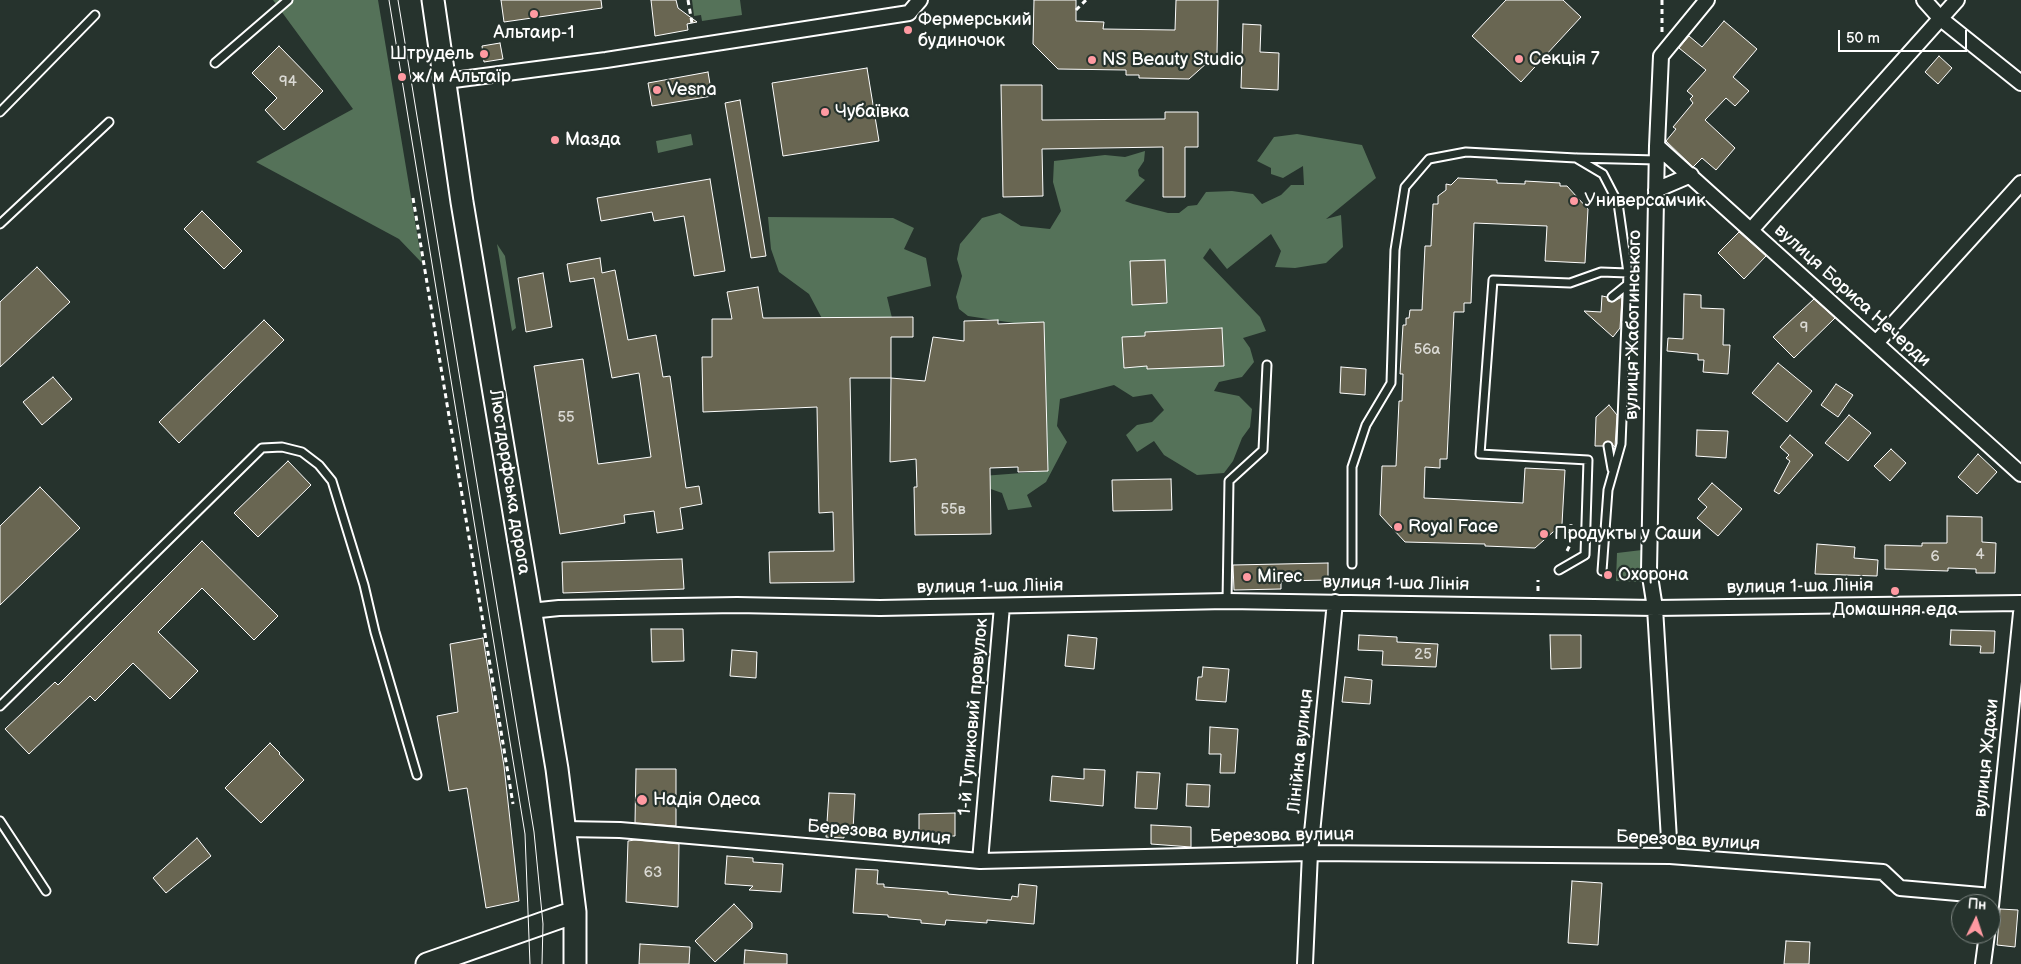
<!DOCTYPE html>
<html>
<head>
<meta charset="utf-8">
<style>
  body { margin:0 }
  #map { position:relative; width:2021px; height:964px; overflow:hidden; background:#26332d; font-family:"Balsamiq Sans",sans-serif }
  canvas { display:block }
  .north { position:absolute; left:1951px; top:894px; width:50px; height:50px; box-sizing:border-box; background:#26332d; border:1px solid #7d8581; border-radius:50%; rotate:4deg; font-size:14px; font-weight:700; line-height:20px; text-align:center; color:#fff }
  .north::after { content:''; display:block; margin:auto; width:18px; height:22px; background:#ff9aa2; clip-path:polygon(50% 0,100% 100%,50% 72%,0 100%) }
  .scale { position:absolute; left:1838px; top:30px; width:129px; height:22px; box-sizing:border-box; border:2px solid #fff; border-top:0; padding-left:6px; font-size:15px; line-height:18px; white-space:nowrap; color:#fff; -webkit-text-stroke:4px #26332d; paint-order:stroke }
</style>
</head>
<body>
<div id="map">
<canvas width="2021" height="964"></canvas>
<div class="north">Пн</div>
<div class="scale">50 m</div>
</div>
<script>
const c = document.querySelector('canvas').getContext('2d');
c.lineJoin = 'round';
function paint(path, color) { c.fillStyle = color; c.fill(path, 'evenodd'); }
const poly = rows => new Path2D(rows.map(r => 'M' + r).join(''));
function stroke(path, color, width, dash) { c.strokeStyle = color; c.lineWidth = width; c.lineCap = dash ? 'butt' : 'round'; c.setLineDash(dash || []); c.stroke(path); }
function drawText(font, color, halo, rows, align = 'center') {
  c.font = font + ' "Balsamiq Sans",sans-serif'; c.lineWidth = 4.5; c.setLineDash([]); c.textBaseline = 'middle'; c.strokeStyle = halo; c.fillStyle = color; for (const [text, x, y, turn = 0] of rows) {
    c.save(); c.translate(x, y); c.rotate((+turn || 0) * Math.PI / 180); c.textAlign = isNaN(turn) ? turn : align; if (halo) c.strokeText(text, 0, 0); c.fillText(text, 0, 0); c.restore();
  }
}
paint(poly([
  [273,0,378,0,422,263,399,239,256,162,353,109],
  [692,0,740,0,742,15,702,21,701,15,694,16],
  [691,134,693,145,658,153,656,141],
  [1297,134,1362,145,1376,178,1326,219,1341,215,1343,247,1326,263,1295,268,1275,267,1281,251,1271,234,1227,269,1210,248,1203,258,1260,317,1266,331,1243,338,1250,348,1254,362,1242,377,1219,382,1214,391,1239,396,1252,409,1250,427,1242,438,1233,461,1224,473,1197,475,1164,455,1154,441,1137,452,1126,435,1137,425,1152,422,1164,410,1152,394,1133,397,1114,385,1060,399,1057,426,1067,442,1046,482,1027,495,1032,507,1008,510,1002,493,974,483,969,477,1048,471,1044,323,1014,323,968,316,959,309,956,297,962,276,957,259,960,244,982,218,1000,213,1021,226,1050,229,1061,211,1053,182,1054,161,1105,155,1125,157,1145,151,1144,161,1138,170,1139,176,1145,180,1125,201,1133,204,1168,213,1179,213,1188,206,1197,205,1206,192,1232,191,1253,194,1262,204,1281,195,1291,185,1304,185,1303,166,1283,178,1271,174,1271,168,1257,161,1274,137],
  [768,217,893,218,914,228,904,249,926,258,931,286,887,297,892,318,826,326,809,294,779,272,771,249],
  [497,244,505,256,516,328,512,331],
  [1642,550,1641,582,1616,581,1617,553]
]), '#557259');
const building = poly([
  [501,0,601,0,602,8,504,22,501,0],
  [651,0,676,0,678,8,697,22,687,24,688,30,655,36,651,0],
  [1034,0,1076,0,1076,21,1104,22,1103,29,1175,30,1176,0,1218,0,1217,54,1189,79,1139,78,1139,75,1126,75,1126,70,1058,69,1033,44,1034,0],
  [1506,0,1563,0,1581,17,1521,82,1472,36,1506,0],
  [1724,21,1757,49,1733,77,1749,91,1735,106,1726,98,1705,120,1735,148,1716,170,1702,158,1693,167,1666,141,1676,129,1673,127,1693,103,1690,99,1693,96,1687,91,1706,70,1679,48,1689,36,1702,47,1724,21],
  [1243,24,1261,25,1260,52,1279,53,1278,90,1241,88,1243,24],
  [500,43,503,59,484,62,482,46,500,43],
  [279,46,323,91,284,130,265,110,277,98,252,73,279,46],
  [1939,56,1952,68,1938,84,1925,72,1939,56],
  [867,68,879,141,783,156,772,83,867,68],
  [708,72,712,96,652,106,648,83,708,72],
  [1001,85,1042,85,1042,120,1165,119,1165,112,1198,112,1198,147,1185,147,1185,197,1163,197,1163,147,1042,149,1043,196,1003,197,1001,85],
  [740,100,766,256,751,258,725,103,740,100],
  [1458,178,1497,180,1497,183,1525,184,1525,181,1560,183,1560,186,1567,186,1588,209,1585,263,1545,261,1547,226,1474,223,1471,303,1464,303,1464,312,1454,312,1447,459,1440,459,1440,468,1425,467,1424,498,1523,503,1525,468,1565,470,1562,524,1535,548,1485,546,1485,544,1405,542,1380,515,1382,466,1396,466,1399,401,1402,401,1403,374,1400,374,1403,325,1406,325,1406,318,1409,318,1410,310,1422,310,1425,246,1431,246,1433,204,1438,204,1438,196,1446,190,1446,184,1451,185,1458,178],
  [710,179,725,271,694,276,684,216,654,221,652,212,601,221,597,198,710,179],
  [202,211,242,251,224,269,184,229,202,211],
  [1739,232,1766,256,1744,279,1718,253,1739,232],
  [600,258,602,273,615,270,628,340,656,335,663,377,670,376,686,488,699,486,702,504,680,508,683,529,657,533,654,511,624,515,625,523,560,534,534,366,583,359,598,464,651,457,639,373,612,378,594,278,570,282,567,264,600,258],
  [1165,260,1167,303,1132,305,1130,261,1165,260],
  [37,267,70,302,0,367,0,302,37,267],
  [543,273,552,327,526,332,518,278,543,273],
  [758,287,763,318,913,317,913,337,891,337,891,378,850,378,854,582,770,583,769,552,834,551,833,512,819,513,817,407,703,412,702,357,712,357,712,319,732,319,727,292,758,287],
  [1684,294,1701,295,1701,308,1724,309,1723,345,1730,345,1728,374,1703,372,1704,360,1698,360,1698,354,1667,351,1668,338,1683,339,1684,294],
  [1602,296,1607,297,1608,301,1612,302,1622,297,1620,328,1613,337,1584,311,1601,312,1602,296],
  [1814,299,1835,318,1794,358,1773,337,1814,299],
  [264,320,284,340,179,443,159,422,264,320],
  [998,320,998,324,1044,322,1048,471,1018,472,1018,467,990,468,991,534,915,535,914,487,917,487,916,459,890,462,891,378,925,381,933,337,964,341,964,321,998,320],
  [1222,328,1224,366,1147,369,1147,366,1124,368,1122,337,1145,336,1145,332,1222,328],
  [1778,363,1812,391,1787,422,1752,393,1778,363],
  [1341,367,1366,369,1365,395,1340,393,1341,367],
  [53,377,72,399,42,425,23,402,53,377],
  [1836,384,1853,395,1838,417,1821,405,1836,384],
  [1609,405,1617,415,1615,447,1608,441,1603,446,1595,446,1596,417,1609,405],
  [1849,415,1871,433,1848,461,1825,443,1849,415],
  [1697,430,1728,431,1726,458,1696,456,1697,430],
  [1790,435,1813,455,1779,494,1774,491,1790,461,1786,458,1789,455,1780,447,1790,435],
  [1891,449,1906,463,1890,481,1874,466,1891,449],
  [1978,454,1997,472,1977,494,1958,477,1978,454],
  [288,461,311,485,258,537,234,513,288,461],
  [1171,479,1172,510,1113,511,1112,480,1171,479],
  [1712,483,1742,509,1718,536,1697,518,1707,507,1698,499,1712,483],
  [40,487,80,528,0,605,0,526,40,487],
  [1947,516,1982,517,1982,542,1996,543,1995,573,1976,573,1976,569,1948,568,1948,571,1885,569,1885,545,1922,546,1922,543,1947,543,1947,516],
  [202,541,278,616,254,640,202,588,158,632,198,671,170,699,133,663,95,701,90,696,29,754,5,729,55,682,58,685,202,541],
  [1817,544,1855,547,1854,558,1878,560,1877,576,1815,574,1817,544],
  [682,559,684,589,563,593,562,562,682,559],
  [1328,563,1328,580,1281,581,1281,589,1234,590,1233,565,1328,563],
  [651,629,683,629,684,661,652,662,651,629],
  [1951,630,1995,631,1994,653,1980,653,1981,646,1950,645,1951,630],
  [1068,635,1097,638,1094,669,1065,666,1068,635],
  [1359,635,1397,637,1397,642,1438,644,1436,667,1382,665,1383,651,1358,650,1359,635],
  [1550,635,1581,635,1581,668,1551,669,1550,635],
  [483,638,504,766,519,901,486,908,467,788,449,791,437,716,458,712,450,644,483,638],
  [732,650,757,652,756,678,730,676,732,650],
  [1203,667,1229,669,1226,702,1196,700,1198,677,1202,677,1203,667],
  [1345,677,1372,680,1370,704,1342,702,1345,677],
  [1210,727,1238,729,1235,773,1220,773,1221,754,1209,754,1210,727],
  [270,743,280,753,279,754,304,780,261,823,225,788,270,743],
  [636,769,676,769,676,826,635,823,636,769],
  [1084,769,1105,770,1103,806,1050,801,1052,776,1084,779,1084,769],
  [1137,772,1160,773,1157,809,1135,808,1137,772],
  [1187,784,1210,785,1209,807,1186,806,1187,784],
  [829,793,855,794,853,830,844,829,844,838,826,837,829,793],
  [955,813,955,836,919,836,919,814,955,813],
  [1151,825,1191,827,1191,847,1151,844,1151,825],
  [197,838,211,856,166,893,153,878,197,838],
  [635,840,679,844,678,907,626,902,628,841,635,840],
  [727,856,753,858,753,862,783,864,781,892,749,890,753,886,725,884,727,856],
  [856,869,878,870,877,884,884,884,884,887,948,892,948,894,1011,900,1012,896,1018,897,1019,884,1037,886,1034,924,987,920,987,923,946,920,945,925,921,923,921,920,888,917,888,915,853,913,856,869],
  [1572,881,1602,883,1598,945,1568,943,1572,881],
  [734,904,752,923,752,928,715,962,695,941,734,904],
  [2000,909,2018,910,2015,947,1997,945,2000,909],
  [1786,941,1810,942,1809,964,1784,964,1786,941],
  [640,944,690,947,689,964,639,964,640,944],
  [745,950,787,954,787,964,744,964,745,950]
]);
paint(building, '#696652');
stroke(building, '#fff', 1);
const lane = poly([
  [215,63,288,0],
  [0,112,95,15],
  [1577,158,1657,160],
  [0,224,109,122],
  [1612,297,1628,284],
  [1608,446,1612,469],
  [1352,564,1352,467,1366,425,1391,383,1395,250,1405,187,1429,159,1466,152,1576,158,1603,174,1618,203,1628,273,1621,444,1608,490,1602,571],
  [1559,570,1585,555,1588,460,1480,454,1493,280,1570,283,1601,272,1628,273],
  [1227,601,1229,481,1263,450,1267,365],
  [0,706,262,448,282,447,302,452,319,465,332,481,364,585,375,632,417,775],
  [0,821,46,891]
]);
const street = poly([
  [1924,0,1941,19,2021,83],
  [446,81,606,60,909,13,920,0],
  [1657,146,2021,474],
  [1656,190,1691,175],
  [1751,230,1957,0],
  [1876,343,2021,183],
  [530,611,559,608,737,605,880,608,1227,601,1655,608,2021,603],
  [565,829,620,830,980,861,1310,853,1670,856,1883,872,1900,888,1992,896],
  [1670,856,1655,608,1649,570,1657,146,1661,56,1707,0],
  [980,861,1002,606],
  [1991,906,2021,613],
  [1305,964,1310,853,1335,602],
  [1983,964,1987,934]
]);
const primary = poly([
  [433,0,462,202,557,769,575,912,575,964],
  [427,964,575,912]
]);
stroke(lane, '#fff', 11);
stroke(street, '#fff', 18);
stroke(primary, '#fff', 25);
stroke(poly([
  [688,0,692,23],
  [1076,10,1086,0],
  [1662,32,1662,0],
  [413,198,513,804],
  [1567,551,1570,545,1571,524],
  [1538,591,1538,580]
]), '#fff', 3, [5, 4]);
stroke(lane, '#26332d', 7);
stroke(street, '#26332d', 14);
stroke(primary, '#26332d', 21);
stroke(poly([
  [389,0,525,834,530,964],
  [398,0,534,832,543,924,542,964]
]), '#fff', 1);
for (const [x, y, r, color] of [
  [534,14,5,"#ff9aa2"],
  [908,30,5,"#ff9aa2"],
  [484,54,5,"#ff9aa2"],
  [1519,59,5,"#ff9aa2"],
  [1092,60,5,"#ff9aa2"],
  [402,77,5,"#ff9aa2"],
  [657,90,5,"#ff9aa2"],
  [825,112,5,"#ff9aa2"],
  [555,140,5,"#ff9aa2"],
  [1574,201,5,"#ff9aa2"],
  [1398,527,5,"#ff9aa2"],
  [1544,534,5,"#ff9aa2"],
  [1608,575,5,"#ff9aa2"],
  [1247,577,5,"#ff9aa2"],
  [1895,591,5,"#ff9aa2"],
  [642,800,6,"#ff9aa2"]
]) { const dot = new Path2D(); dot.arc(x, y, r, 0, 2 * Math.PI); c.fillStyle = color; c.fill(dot); stroke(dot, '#26332d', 2); }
drawText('15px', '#dad9d4', null, [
  ["94",288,82],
  ["9",1804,328],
  ["56а",1427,350],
  ["55",566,418],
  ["55в",953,510],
  ["4",1980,555],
  ["6",1935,557],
  ["25",1423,655],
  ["63",653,873]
]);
drawText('18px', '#fff', '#26332d', [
  ["Фермерський",918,20],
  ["будиночок",918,41],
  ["Альтаир-1",534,33,"center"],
  ["Штрудель",474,54,"right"],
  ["Секція 7",1529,59],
  ["NS Beauty Studio",1102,60],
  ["ж/м Альтаїр",412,77],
  ["Vesna",667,90],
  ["Чубаївка",835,112],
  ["Мазда",565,140],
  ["Универсамчик",1584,201],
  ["Royal Face",1408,527],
  ["Продукты у Саши",1554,534],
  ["Охорона",1618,575],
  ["Мігес",1257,577],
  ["Домашняя еда",1895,610,"center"],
  ["Надія Одеса",653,800]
], 'left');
drawText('18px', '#fff', '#26332d', [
  ["вулиця Бориса Нечерди",1852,296,42],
  ["вулиця Жаботинського",1634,325,-89],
  ["Люстдорфська дорога",509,482,81],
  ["вулиця 1-ша Лінія",1396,584,1],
  ["вулиця 1-ша Лінія",990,587,-1],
  ["вулиця 1-ша Лінія",1800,587,-1],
  ["1-й Тупиковий провулок",974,717,-85],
  ["Лінійна вулиця",1301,751,-84],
  ["вулиця Ждахи",1987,758,-84],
  ["Березова вулиця",879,833,5],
  ["Березова вулиця",1282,836,-1],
  ["Березова вулиця",1688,841,3]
]);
</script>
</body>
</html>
